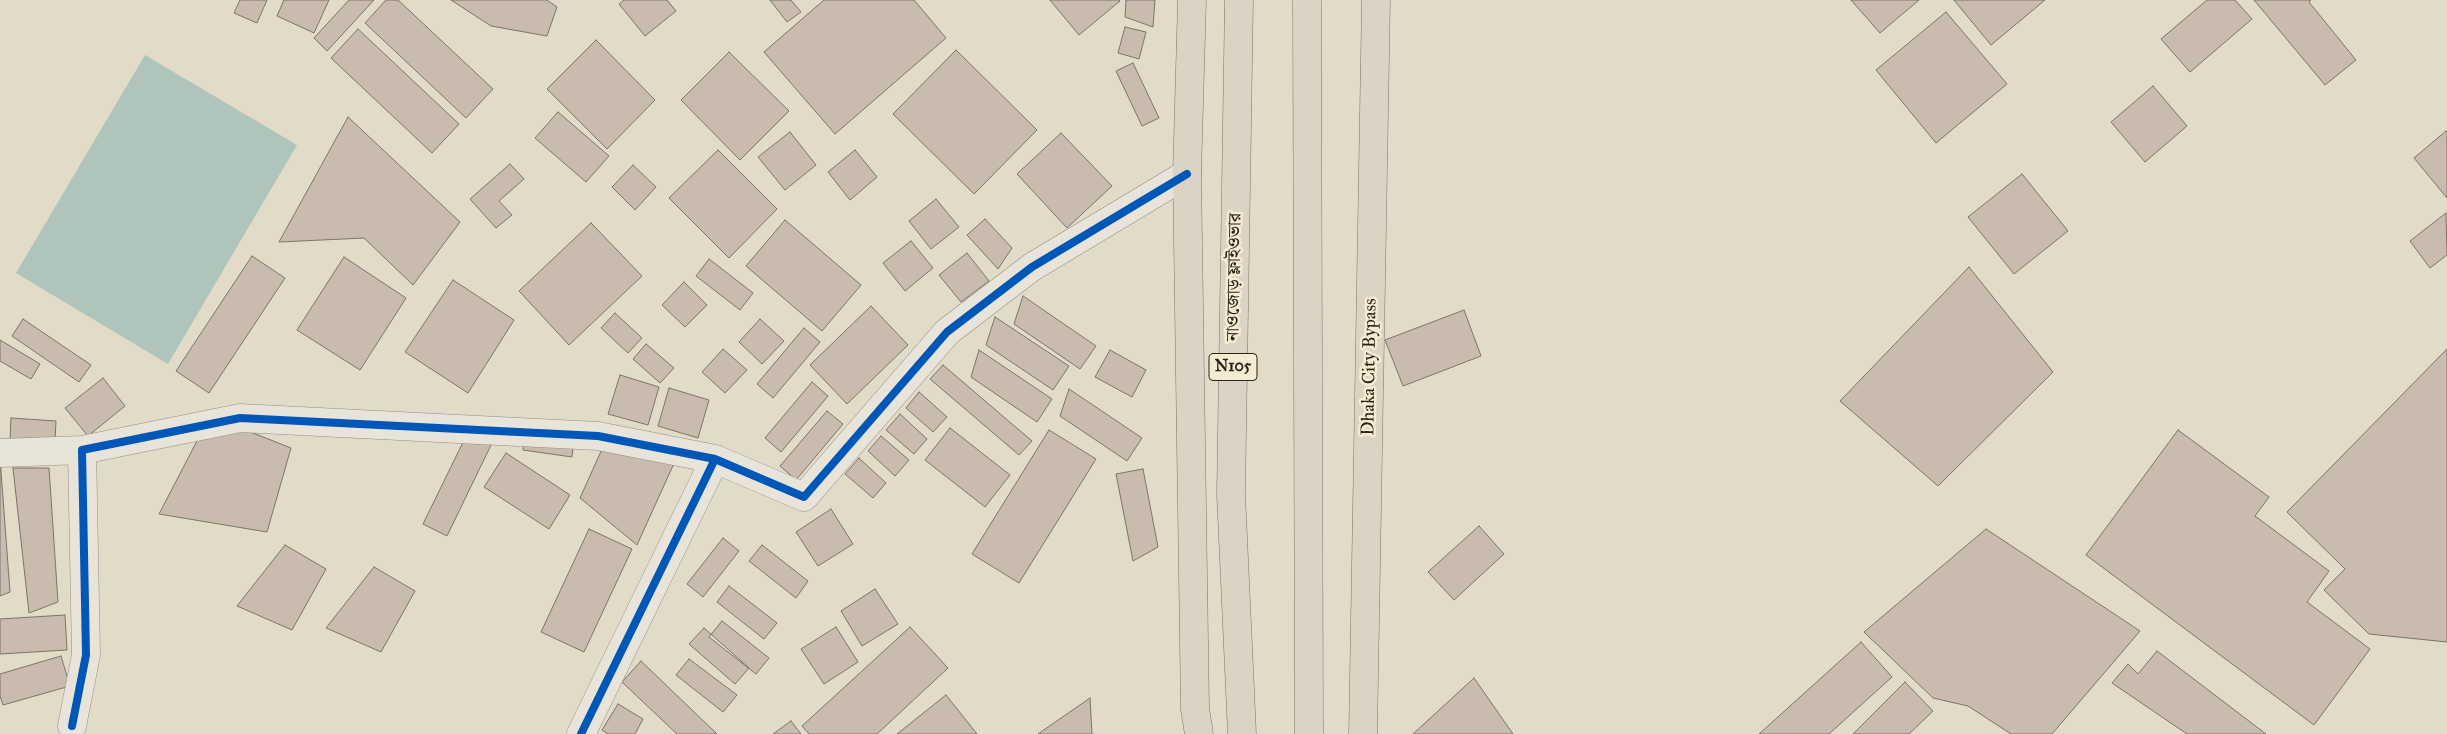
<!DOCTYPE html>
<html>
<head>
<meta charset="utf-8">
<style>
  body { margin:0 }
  canvas { display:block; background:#e1dbc7 }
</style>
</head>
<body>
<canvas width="2447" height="734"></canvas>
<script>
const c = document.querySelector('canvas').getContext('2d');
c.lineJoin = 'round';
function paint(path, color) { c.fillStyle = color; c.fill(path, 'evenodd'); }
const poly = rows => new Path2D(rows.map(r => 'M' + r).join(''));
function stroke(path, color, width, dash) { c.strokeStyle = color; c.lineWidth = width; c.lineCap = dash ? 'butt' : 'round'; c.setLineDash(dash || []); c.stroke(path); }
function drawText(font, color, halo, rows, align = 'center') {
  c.font = font + ' "IM FELL Great Primer","Noto Serif Bengali",serif'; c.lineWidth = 5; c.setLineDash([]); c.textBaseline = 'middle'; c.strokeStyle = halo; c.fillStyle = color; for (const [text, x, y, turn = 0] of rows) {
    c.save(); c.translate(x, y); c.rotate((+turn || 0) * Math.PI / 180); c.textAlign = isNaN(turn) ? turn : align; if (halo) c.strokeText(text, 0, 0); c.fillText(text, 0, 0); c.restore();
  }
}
paint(poly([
  [145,55,297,145,168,364,16,273]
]), '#afc5bc');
const building = poly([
  [240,0,267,0,257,23,234,13,240,0],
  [284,0,329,0,314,33,277,16,284,0],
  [349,0,374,0,327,51,314,38,349,0],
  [386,0,398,0,493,89,466,118,365,23,386,0],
  [451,0,547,0,557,7,547,36,491,26,451,0],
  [624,0,667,0,676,11,645,36,619,4,624,0],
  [770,0,791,0,801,12,787,22,770,0],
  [824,0,914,0,946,38,835,134,764,52,824,0],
  [1050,0,1119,0,1120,1,1079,35,1050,0],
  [1126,0,1155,0,1153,27,1125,17,1126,0],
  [1851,0,1919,0,1880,33,1851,0],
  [1954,0,2045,0,1991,45,1954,0],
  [2207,0,2235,0,2252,19,2190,72,2161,39,2207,0],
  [2254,0,2311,0,2309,2,2356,60,2325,85,2254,0],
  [1946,12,2007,84,1936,143,1876,70,1946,12],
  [1125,27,1146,32,1139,59,1118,53,1125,27],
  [358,29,459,124,432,153,331,58,358,29],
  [596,40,655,100,607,149,547,89,596,40],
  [956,50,1037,130,974,194,893,114,956,50],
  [729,52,789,111,740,160,681,100,729,52],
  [1133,63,1159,118,1142,126,1116,71,1133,63],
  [2153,86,2187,126,2145,162,2111,122,2153,86],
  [558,112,609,156,586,182,535,138,558,112],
  [348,117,460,222,413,285,364,238,279,242,348,117],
  [2446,131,2447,132,2447,198,2414,158,2446,131],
  [790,132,816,165,785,190,758,157,790,132],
  [1061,133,1112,186,1067,228,1017,174,1061,133],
  [718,150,777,209,729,258,669,198,718,150],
  [855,150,877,177,850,200,828,172,855,150],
  [510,164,524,179,499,201,512,215,496,228,470,199,510,164],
  [633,165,656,187,635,210,612,187,633,165],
  [2022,174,2068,231,2014,274,1968,217,2022,174],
  [936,199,959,227,931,249,909,221,936,199],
  [2446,213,2447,255,2430,268,2410,241,2446,213],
  [985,219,1012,248,998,269,967,235,985,219],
  [785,220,861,285,822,331,746,266,785,220],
  [591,223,642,276,569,345,519,291,591,223],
  [911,241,933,268,905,291,883,263,911,241],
  [967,253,989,281,961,302,939,275,967,253],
  [252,256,285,278,209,393,176,371,252,256],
  [344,257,406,298,360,370,297,330,344,257],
  [709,259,753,293,740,310,696,276,709,259],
  [1969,267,2053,372,1938,486,1840,401,1969,267],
  [453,280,514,320,468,393,405,352,453,280],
  [684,282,707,305,685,327,662,305,684,282],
  [1023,296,1096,346,1080,369,1014,324,1023,296],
  [871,306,908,345,847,404,810,365,871,306],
  [1464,310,1481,356,1403,386,1385,340,1464,310],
  [615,313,642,338,628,353,601,328,615,313],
  [995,317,1069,366,1053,390,986,345,995,317],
  [23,319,91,365,79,382,12,336,23,319],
  [760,319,784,341,762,364,739,342,760,319],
  [804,328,820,342,773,398,757,384,804,328],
  [0,340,40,364,31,379,0,361,0,340],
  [646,344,674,368,660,383,633,359,646,344],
  [723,349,747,370,725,393,702,372,723,349],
  [2447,349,2447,642,2369,634,2324,590,2345,569,2287,512,2447,349],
  [979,350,1052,399,1037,422,971,377,979,350],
  [1110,350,1146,370,1132,397,1095,377,1110,350],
  [943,365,1032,441,1019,455,930,379,943,365],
  [620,375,659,387,648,425,608,414,620,375],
  [103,378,125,406,88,436,65,408,103,378],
  [812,382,828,396,781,452,765,438,812,382],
  [669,388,709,400,698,438,658,426,669,388],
  [1069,389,1142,438,1127,461,1060,416,1069,389],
  [919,392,947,417,933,432,906,408,919,392],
  [827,411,843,424,796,480,780,466,827,411],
  [900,414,927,439,914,454,886,430,900,414],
  [210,416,291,448,267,532,159,514,210,416],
  [11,418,56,421,55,442,10,440,11,418],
  [526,422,575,428,572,457,523,450,526,422],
  [950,428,1010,475,985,507,925,460,950,428],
  [611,429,676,459,637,545,580,498,611,429],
  [1049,430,1096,459,1019,583,972,554,1049,430],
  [2178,430,2269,497,2255,516,2329,571,2307,602,2370,649,2314,725,2086,555,2178,430],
  [468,432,492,443,447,536,423,524,468,432],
  [881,436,909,460,895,476,868,451,881,436],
  [506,453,570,495,549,529,484,487,506,453],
  [0,458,10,592,0,596,0,458],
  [859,458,886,483,873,498,845,474,859,458],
  [13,468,49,468,58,602,29,613,13,468],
  [1143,469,1158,547,1133,561,1116,474,1143,469],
  [831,509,853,544,818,566,796,532,831,509],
  [1479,526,1504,554,1454,600,1428,572,1479,526],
  [589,529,632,549,584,652,541,632,589,529],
  [1986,529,2140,631,2052,734,2011,734,1968,706,1933,698,1864,632,1986,529],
  [723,538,739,551,703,597,687,584,723,538],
  [285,545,326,569,292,630,237,606,285,545],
  [762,545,808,581,796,598,749,561,762,545],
  [374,567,415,591,381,652,326,628,374,567],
  [729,586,777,623,764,639,717,602,729,586],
  [875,589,898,624,862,646,841,611,875,589],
  [65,615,67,650,0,654,0,619,65,615],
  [722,621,769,658,756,674,709,637,722,621],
  [836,627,858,662,824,684,801,649,836,627],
  [910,627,948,668,877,734,809,734,802,726,910,627],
  [704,628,749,668,735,684,689,644,704,628],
  [1861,642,1892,677,1829,734,1759,734,1861,642],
  [2157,651,2266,734,2187,734,2112,683,2128,664,2138,674,2157,651],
  [61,656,70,686,3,705,0,696,0,674,61,656],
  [689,659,737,695,723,712,676,675,689,659],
  [641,661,717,734,677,734,622,682,641,661],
  [1474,678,1513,734,1413,734,1474,678],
  [1905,682,1933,711,1909,734,1853,734,1905,682],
  [946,695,977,734,897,734,946,695],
  [1090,698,1092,734,1038,734,1090,698],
  [618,704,643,719,635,734,608,734,602,730,618,704],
  [791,721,801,734,773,734,791,721]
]);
paint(building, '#cabbaf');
stroke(building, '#7a756a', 1);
const street = poly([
  [0,453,82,450],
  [72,726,86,655,82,450,240,418,598,436,715,459],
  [581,734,715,459,804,497,947,332,1032,267,1187,174]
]);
const highway = poly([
  [1192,0,1187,174,1195,709,1199,734],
  [1239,0,1231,494,1242,734],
  [1307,0,1309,734],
  [1363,734,1376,0]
]);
stroke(street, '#938e82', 29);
stroke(highway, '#7a756a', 29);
stroke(street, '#e8e4da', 28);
stroke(highway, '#dbd4c5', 28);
stroke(poly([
  [72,726,86,655,82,450,240,418,598,436,715,459],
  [581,734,715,459,804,497,947,332,1032,267,1187,174]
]), '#0057b8', 8);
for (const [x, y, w] of [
  [1233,367,48]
]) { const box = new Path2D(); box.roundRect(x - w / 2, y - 13.5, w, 27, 4); c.fillStyle = '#f3ecd3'; c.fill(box); stroke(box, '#2b2218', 1); }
drawText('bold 16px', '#2b2218', null, [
  ["N105",1233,367]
]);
drawText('18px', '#2b2218', '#f3ecd3', [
  ["নাওজোড় ফ্লাইওভার",1235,277,-89],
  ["Dhaka City Bypass",1370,367,-89]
]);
</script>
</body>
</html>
